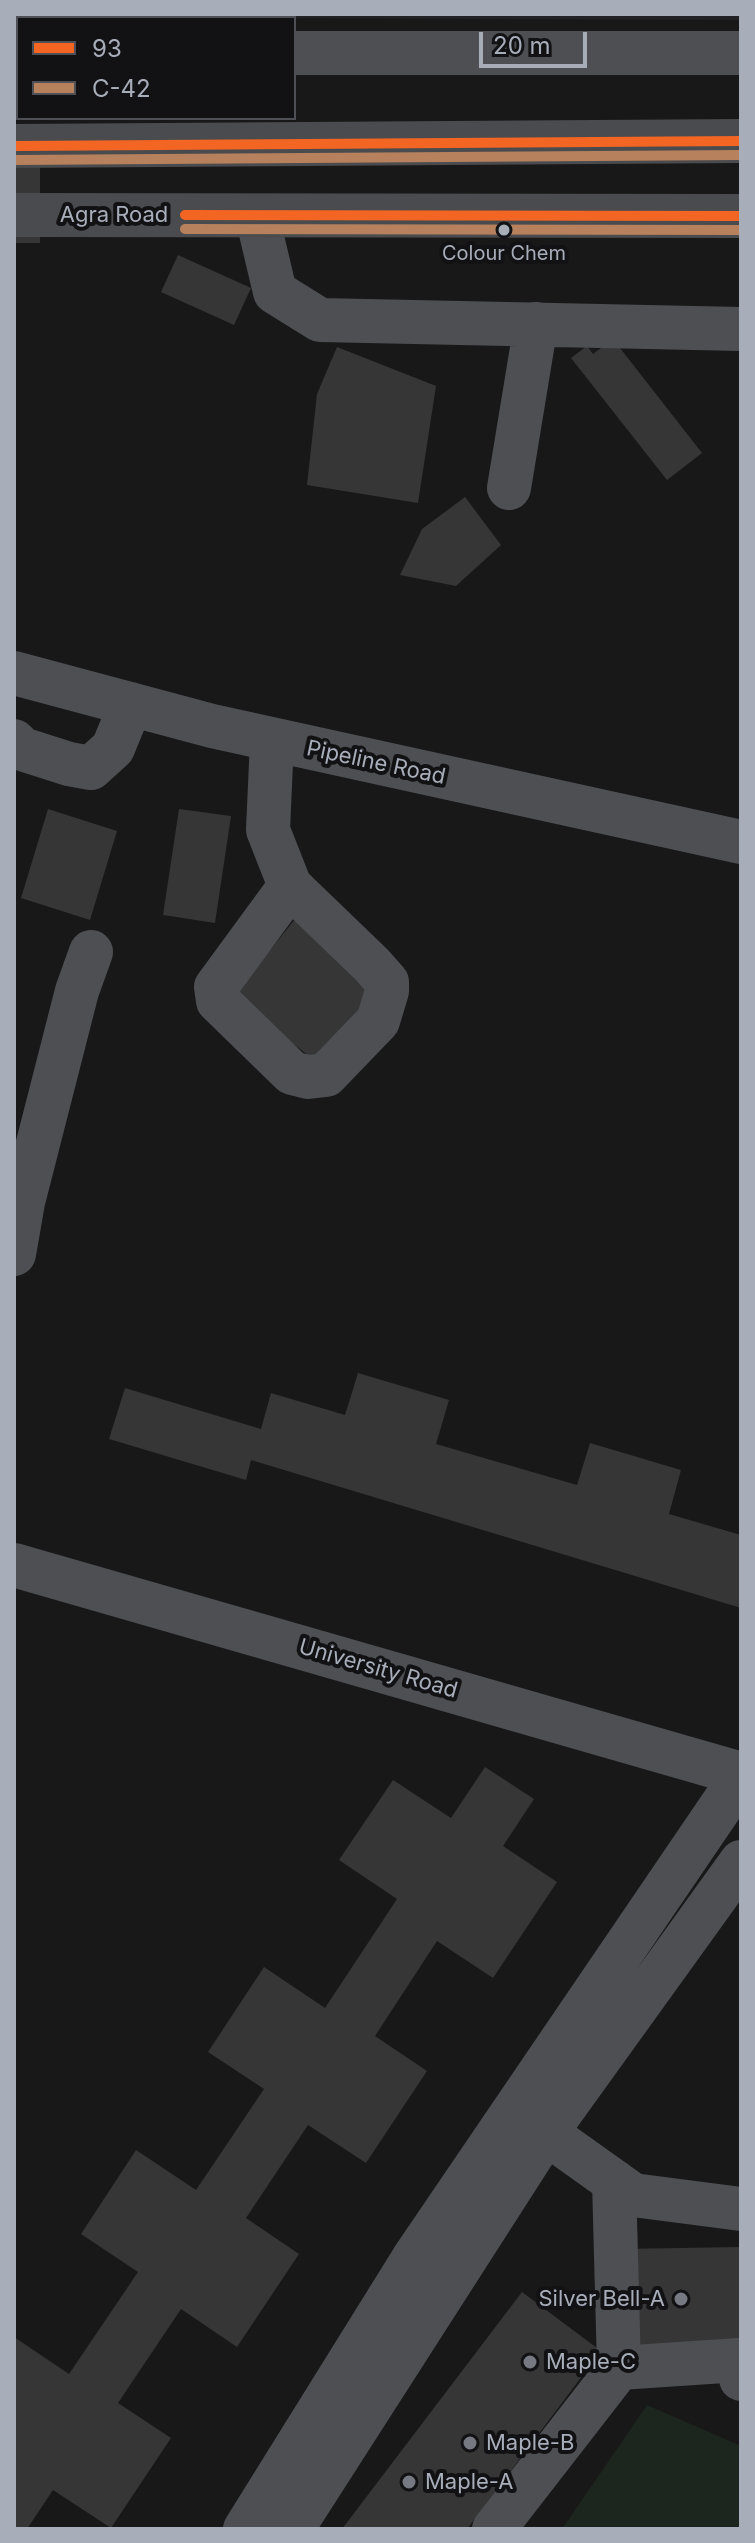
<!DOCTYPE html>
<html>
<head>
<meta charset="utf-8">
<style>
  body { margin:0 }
  #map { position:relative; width:755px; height:2543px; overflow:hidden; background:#181818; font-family:Inter,sans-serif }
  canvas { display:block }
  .frame { position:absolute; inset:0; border:16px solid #a8adba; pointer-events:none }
  .legend { position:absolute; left:16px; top:16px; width:280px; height:104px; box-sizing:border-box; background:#121214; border:2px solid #4e5056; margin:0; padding:10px 14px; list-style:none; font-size:24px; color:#a8adba }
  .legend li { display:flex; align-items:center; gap:16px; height:40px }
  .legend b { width:40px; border:2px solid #4e5056 }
  .scale { position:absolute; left:479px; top:32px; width:108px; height:36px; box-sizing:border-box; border:4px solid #a8adba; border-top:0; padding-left:10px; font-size:24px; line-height:28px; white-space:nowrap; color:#a8adba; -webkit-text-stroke:6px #121214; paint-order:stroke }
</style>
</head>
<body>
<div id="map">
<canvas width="755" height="2543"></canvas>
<div class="frame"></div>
<ul class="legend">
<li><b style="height:10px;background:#f26522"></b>93</li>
<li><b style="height:10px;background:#b6815c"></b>C-42</li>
</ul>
<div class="scale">20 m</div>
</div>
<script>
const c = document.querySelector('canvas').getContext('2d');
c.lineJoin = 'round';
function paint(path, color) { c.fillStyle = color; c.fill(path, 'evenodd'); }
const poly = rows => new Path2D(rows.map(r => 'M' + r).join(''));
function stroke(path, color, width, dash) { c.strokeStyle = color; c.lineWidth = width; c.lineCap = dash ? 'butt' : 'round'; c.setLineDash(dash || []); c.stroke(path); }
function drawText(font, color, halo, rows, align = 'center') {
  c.font = font + ' Inter,sans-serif'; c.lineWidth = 8; c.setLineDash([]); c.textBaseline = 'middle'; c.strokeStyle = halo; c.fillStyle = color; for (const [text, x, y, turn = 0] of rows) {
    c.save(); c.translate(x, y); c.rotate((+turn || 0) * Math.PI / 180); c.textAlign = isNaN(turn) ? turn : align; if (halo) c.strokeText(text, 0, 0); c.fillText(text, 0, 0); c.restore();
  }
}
paint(poly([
  [14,14,741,14,741,20,14,17]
]), '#222224');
paint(poly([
  [647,2405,741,2446,741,2529,562,2529]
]), '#1d251f');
paint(poly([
  [14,134,40,134,40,243,14,243],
  [178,255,251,288,234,325,161,292],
  [613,339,702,453,667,480,571,358,587,346,593,354],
  [337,347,436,386,418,503,307,485,317,394],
  [465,497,501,545,456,586,400,575,422,529],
  [48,809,117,831,90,920,21,898],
  [179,809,231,816,215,923,163,915],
  [296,918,380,985,317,1062,232,997],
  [358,1373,449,1400,436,1444,577,1485,590,1443,681,1470,669,1514,741,1535,741,1608,251,1460,246,1480,109,1439,125,1388,261,1429,271,1393,345,1415],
  [485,1767,534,1799,503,1846,557,1882,493,1978,437,1941,375,2036,427,2071,366,2163,308,2125,246,2218,299,2254,237,2347,181,2309,118,2403,171,2438,111,2528,53,2490,27,2529,14,2529,14,2337,69,2374,138,2272,81,2234,136,2150,196,2190,264,2089,208,2052,264,1967,325,2008,397,1899,339,1860,393,1780,451,1818],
  [741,2247,741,2348,623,2351,621,2249],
  [522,2292,601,2351,467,2529,342,2529]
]), '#363637');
stroke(poly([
  [14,53,18,53],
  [294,53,741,53],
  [257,216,275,292,320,320,741,329],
  [509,488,536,324],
  [14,673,212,726,741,842],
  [272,740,268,830,290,886,372,965,387,982,387,991,378,1021,326,1075,308,1077,292,1073,218,1001,216,987,290,886],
  [14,741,22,749,69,764,91,768,113,748,131,704],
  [14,1254,23,1202,77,991,91,952],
  [14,1565,741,1774],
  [546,2133,633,2195,741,2209],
  [619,2368,739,2360,741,2379],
  [245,2529,413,2259,741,1777],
  [292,2529,546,2133,741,1862],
  [494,2529,619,2368,614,2181]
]), '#4d4f52', 44);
stroke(poly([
  [14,146,741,141],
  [14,215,741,216]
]), '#4a4b4e', 44);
stroke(poly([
  [14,146,741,141],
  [185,215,741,216]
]), '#f26522', 10);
stroke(poly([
  [14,160,741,155],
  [185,229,741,230]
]), '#b6815c', 10);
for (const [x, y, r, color] of [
  [504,230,7,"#a8adba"],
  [681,2299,8,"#767981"],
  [530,2362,8,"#767981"],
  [470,2443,8,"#767981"],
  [409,2482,8,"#767981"]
]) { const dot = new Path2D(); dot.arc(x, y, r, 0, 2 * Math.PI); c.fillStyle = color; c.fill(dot); stroke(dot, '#121214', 3); }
drawText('20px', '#a8adba', '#121214', [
  ["Colour Chem",504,254]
]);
drawText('22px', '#a8adba', '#121214', [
  ["Agra Road",114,215],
  ["Pipeline Road",376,763,12],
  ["University Road",378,1669,16]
]);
drawText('22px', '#a8adba', '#121214', [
  ["Silver Bell-A",665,2299,"right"],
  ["Maple-C",546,2362],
  ["Maple-B",486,2443],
  ["Maple-A",425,2482]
], 'left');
</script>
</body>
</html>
